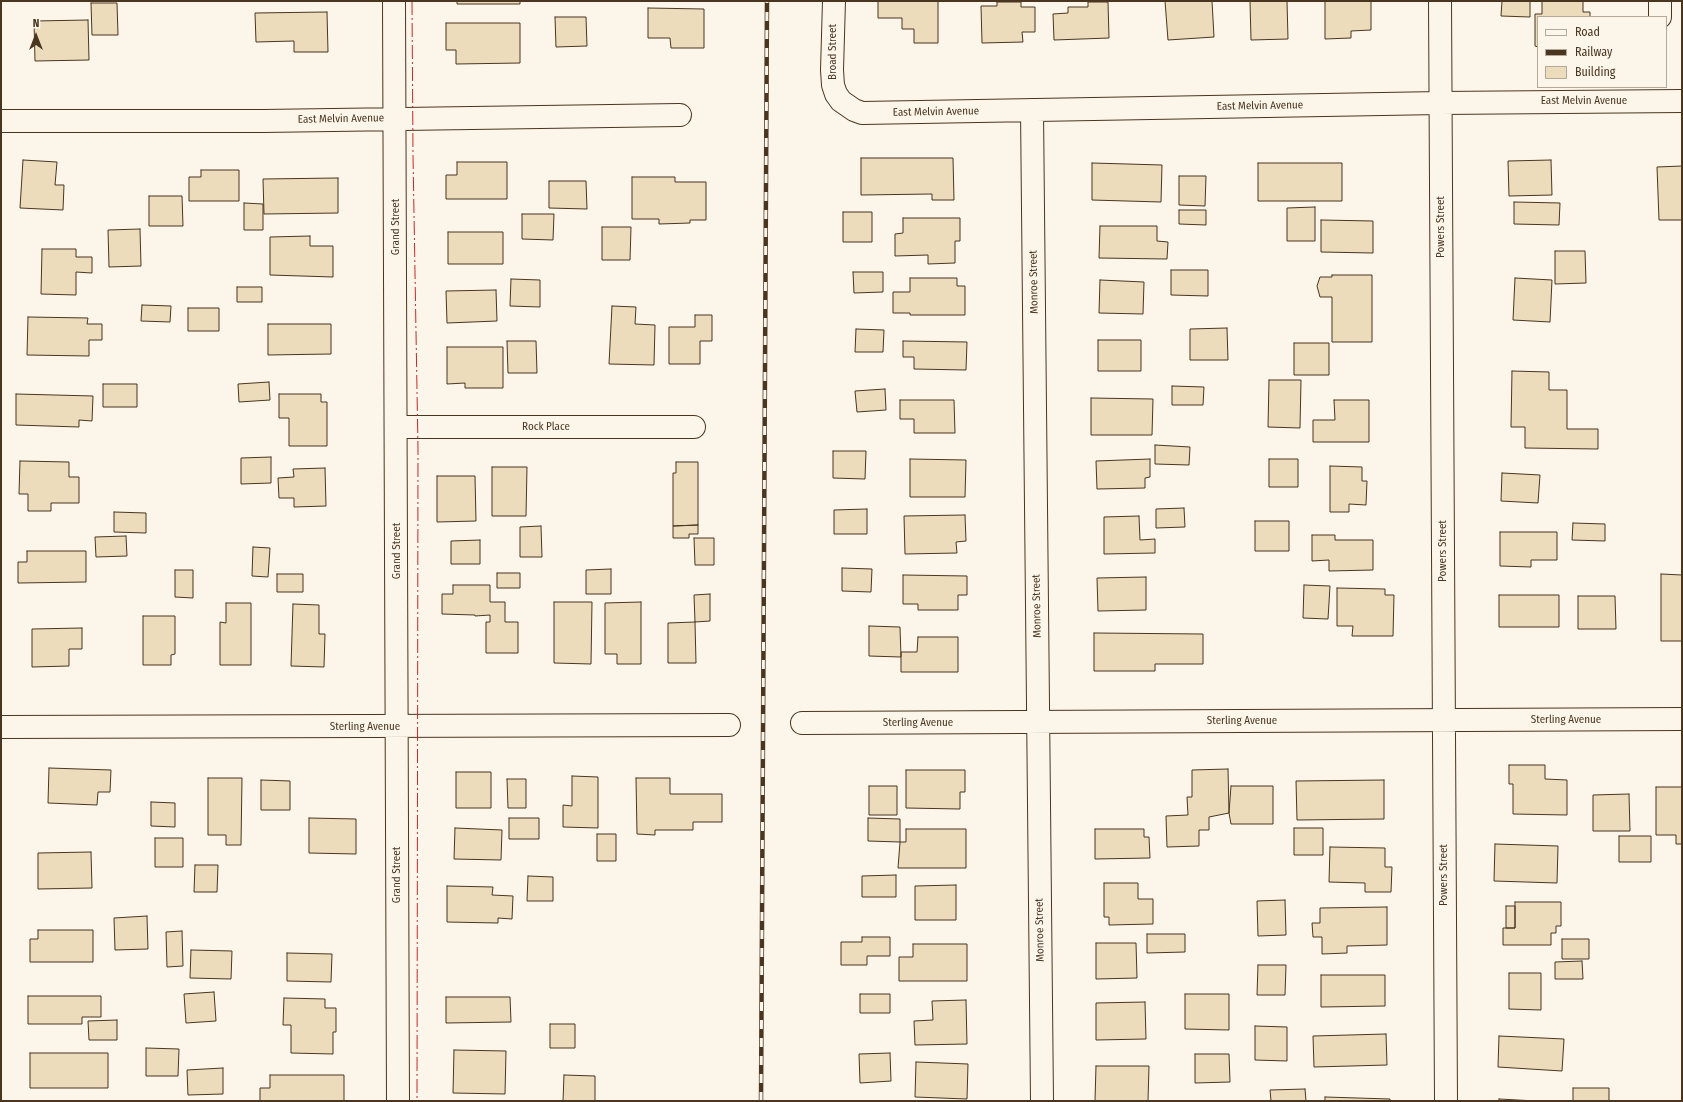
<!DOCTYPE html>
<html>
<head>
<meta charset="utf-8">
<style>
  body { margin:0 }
  #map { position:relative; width:1683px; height:1102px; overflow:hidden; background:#fbf6e9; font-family:"Fira Sans Condensed",sans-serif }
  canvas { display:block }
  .frame { position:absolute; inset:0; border:2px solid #4a3520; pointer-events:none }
  .legend { position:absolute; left:1537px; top:16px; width:130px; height:72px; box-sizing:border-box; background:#fbf6e9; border:1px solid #b4a999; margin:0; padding:5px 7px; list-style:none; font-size:12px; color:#4a3520 }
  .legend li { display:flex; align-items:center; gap:8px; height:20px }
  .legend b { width:20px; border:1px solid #b4a999 }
  .north { position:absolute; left:16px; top:16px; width:40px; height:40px; -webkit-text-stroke:3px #fbf6e9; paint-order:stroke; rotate:0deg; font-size:11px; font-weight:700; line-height:16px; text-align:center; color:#4a3520 }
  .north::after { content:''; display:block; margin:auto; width:14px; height:18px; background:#4a3520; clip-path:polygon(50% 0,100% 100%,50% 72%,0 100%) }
</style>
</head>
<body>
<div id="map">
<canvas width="1683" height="1102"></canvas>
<div class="frame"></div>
<ul class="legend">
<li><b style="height:5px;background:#fbf6e9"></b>Road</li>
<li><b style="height:5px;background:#4a3520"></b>Railway</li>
<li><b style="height:11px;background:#ecdcbc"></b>Building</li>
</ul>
<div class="north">N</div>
</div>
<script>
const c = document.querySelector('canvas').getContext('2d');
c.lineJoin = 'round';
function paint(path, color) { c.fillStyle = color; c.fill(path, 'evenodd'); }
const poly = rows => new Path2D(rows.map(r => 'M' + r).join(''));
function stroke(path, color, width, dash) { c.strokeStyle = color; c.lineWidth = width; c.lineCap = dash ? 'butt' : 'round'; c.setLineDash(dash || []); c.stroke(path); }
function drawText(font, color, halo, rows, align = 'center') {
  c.font = font + ' "Fira Sans Condensed",sans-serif'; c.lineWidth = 3; c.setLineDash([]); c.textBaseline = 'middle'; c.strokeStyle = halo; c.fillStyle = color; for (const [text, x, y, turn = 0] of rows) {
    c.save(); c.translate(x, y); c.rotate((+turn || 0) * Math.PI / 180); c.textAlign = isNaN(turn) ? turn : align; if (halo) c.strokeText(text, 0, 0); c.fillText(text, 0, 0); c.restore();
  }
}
const building = poly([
  [457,1,520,1,520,4,457,4,457,1],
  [878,1,938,1,938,43,914,43,914,29,902,29,902,18,878,18,878,1],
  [1165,1,1212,1,1214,37,1168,40,1165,1],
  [1250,1,1287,1,1288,39,1251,40,1250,1],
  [1325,1,1371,1,1371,30,1351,31,1351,38,1325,39,1325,1],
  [1502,1,1530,1,1530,17,1501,16,1502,1],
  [1542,1,1583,1,1583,12,1590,12,1590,17,1538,17,1538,47,1535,46,1535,14,1542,14,1542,1],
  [997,2,1021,2,1021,7,1035,7,1035,32,1022,32,1023,42,982,43,981,6,997,6,997,2],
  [1088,2,1108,2,1109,38,1054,40,1053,14,1068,13,1068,7,1088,7,1088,2],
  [91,3,117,3,118,35,92,35,91,3],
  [648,8,704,9,704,48,671,48,670,38,648,38,648,8],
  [327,12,328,52,294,52,294,41,256,42,255,13,327,12],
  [555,17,586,17,587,46,556,47,555,17],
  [88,20,89,60,35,61,34,21,88,20],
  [446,23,520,23,520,63,456,64,456,50,446,50,446,23],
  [861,158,953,158,954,200,932,200,932,194,861,195,861,158],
  [23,160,57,162,55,185,64,185,63,210,20,208,23,160],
  [1551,160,1552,195,1509,196,1508,161,1551,160],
  [457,162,507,162,507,199,446,199,446,175,457,175,457,162],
  [1092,163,1162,165,1161,202,1092,200,1092,163],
  [1258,163,1342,163,1342,201,1258,201,1258,163],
  [1682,166,1682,220,1659,220,1657,167,1682,166],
  [201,170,239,170,239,201,189,201,189,177,201,177,201,170],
  [1179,176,1206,176,1205,206,1179,205,1179,176],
  [632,177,675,177,675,182,706,182,706,220,690,220,690,223,659,224,659,219,632,219,632,177],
  [338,178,338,213,264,214,263,179,338,178],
  [549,181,586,181,587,209,549,208,549,181],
  [149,196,182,196,183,226,149,226,149,196],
  [1514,202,1560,203,1559,225,1514,224,1514,202],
  [244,203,263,204,263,230,244,230,244,203],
  [1315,207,1315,241,1287,241,1287,208,1315,207],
  [1179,210,1206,210,1206,225,1179,224,1179,210],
  [843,212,872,212,872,242,843,242,843,212],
  [522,214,554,214,553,240,522,239,522,214],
  [903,218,960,218,960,241,955,241,955,263,928,264,928,255,895,256,895,234,903,233,903,218],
  [1321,220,1373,221,1373,253,1321,252,1321,220],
  [1100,226,1157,226,1157,241,1168,242,1167,259,1099,258,1100,226],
  [602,227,631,227,630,260,602,260,602,227],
  [140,229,141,266,109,267,108,230,140,229],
  [448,232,503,232,503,264,448,264,448,232],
  [310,236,310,246,333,246,333,277,270,275,270,237,310,236],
  [42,249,76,249,76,257,92,257,92,273,76,272,76,295,41,294,42,249],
  [1555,251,1585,251,1586,283,1555,284,1555,251],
  [1171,270,1208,270,1208,296,1171,295,1171,270],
  [853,272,883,272,883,292,854,293,853,272],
  [1332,275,1372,275,1372,342,1332,342,1332,297,1320,297,1317,286,1320,277,1332,277,1332,275],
  [910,278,957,278,957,286,965,286,965,315,910,315,910,313,893,313,893,292,910,292,910,278],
  [1515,278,1552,280,1550,322,1513,320,1515,278],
  [511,279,540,280,540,307,510,306,511,279],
  [1100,280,1144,282,1143,314,1099,313,1100,280],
  [237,287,262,287,262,302,237,302,237,287],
  [496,290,497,321,447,323,446,291,496,290],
  [142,305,171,306,170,322,141,321,142,305],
  [612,306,636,307,635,324,655,325,654,365,609,364,612,306],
  [188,308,219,308,219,331,188,331,188,308],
  [695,315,712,315,712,341,700,341,700,364,669,364,669,327,695,327,695,315],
  [28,317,88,318,87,324,102,324,102,340,89,340,89,356,27,355,28,317],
  [268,324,331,324,331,354,268,355,268,324],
  [1227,328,1228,360,1190,360,1190,329,1227,328],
  [856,329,884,330,883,352,855,352,856,329],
  [1098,340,1141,340,1141,371,1098,371,1098,340],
  [507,341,536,341,537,373,508,373,507,341],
  [903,341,967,342,966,370,914,369,914,357,903,357,903,341],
  [1294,343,1329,343,1329,375,1294,375,1294,343],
  [447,347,503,347,503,388,465,388,465,383,447,384,447,347],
  [1512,371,1549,372,1549,390,1567,390,1567,429,1598,429,1598,449,1525,448,1525,427,1511,427,1512,371],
  [1269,380,1301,380,1300,428,1268,427,1269,380],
  [269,382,270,400,239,402,238,384,269,382],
  [103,384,137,384,137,407,103,407,103,384],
  [1172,386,1204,387,1203,405,1172,405,1172,386],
  [885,389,886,410,857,412,855,391,885,389],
  [16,394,93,396,92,421,79,420,79,427,16,425,16,394],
  [279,394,321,394,321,402,327,402,327,446,289,446,289,418,279,418,279,394],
  [1091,398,1153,399,1152,435,1091,435,1091,398],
  [900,400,954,400,955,433,914,433,914,419,900,419,900,400],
  [1334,400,1369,400,1369,442,1313,442,1313,420,1335,420,1334,400],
  [1155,445,1190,447,1189,465,1155,464,1155,445],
  [833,451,866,451,865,479,833,478,833,451],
  [271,457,271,483,241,484,241,458,271,457],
  [910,459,966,460,965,497,910,497,910,459],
  [1150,459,1150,477,1145,478,1145,488,1097,489,1096,461,1150,459],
  [1269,459,1298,459,1298,487,1269,487,1269,459],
  [20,461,69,462,69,477,79,477,79,503,51,503,51,511,28,511,28,494,19,494,20,461],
  [676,462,698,462,698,525,673,526,673,473,676,473,676,462],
  [1330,466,1362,467,1362,481,1367,481,1366,505,1349,504,1349,512,1330,512,1330,466],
  [492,467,527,467,526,516,492,516,492,467],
  [325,468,326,506,294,507,294,498,279,498,278,478,294,477,293,469,325,468],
  [1502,473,1540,475,1538,503,1501,501,1502,473],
  [437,476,475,476,476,521,437,522,437,476],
  [1184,508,1185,527,1156,528,1156,509,1184,508],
  [867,509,867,534,834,534,834,510,867,509],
  [114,512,146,513,146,533,114,532,114,512],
  [965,515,966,541,956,542,957,553,905,554,904,516,965,515],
  [1139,516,1140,540,1155,539,1155,553,1104,554,1104,517,1139,516],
  [1255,521,1289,521,1289,551,1255,551,1255,521],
  [1573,523,1605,524,1605,541,1572,540,1573,523],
  [698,525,698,534,689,534,689,538,673,538,673,526,698,525],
  [541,526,542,557,520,557,520,527,541,526],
  [1500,532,1557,532,1557,560,1531,560,1531,567,1500,566,1500,532],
  [1312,535,1335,535,1335,540,1373,540,1373,570,1329,571,1329,560,1312,561,1312,535],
  [126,536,127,556,96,557,95,537,126,536],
  [694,538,714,538,714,565,695,565,694,538],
  [480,540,480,564,451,564,451,541,480,540],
  [253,547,270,548,268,577,252,576,253,547],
  [27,551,86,551,86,582,18,583,18,562,27,562,27,551],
  [842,568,872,569,871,592,842,591,842,568],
  [611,569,611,594,586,594,586,570,611,569],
  [175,570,193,570,193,598,175,597,175,570],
  [497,573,520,573,520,588,497,588,497,573],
  [277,574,303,574,303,592,277,592,277,574],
  [1661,574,1682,575,1682,641,1661,641,1661,574],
  [903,575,967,576,967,595,958,595,958,610,918,610,918,604,903,604,903,575],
  [1146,577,1146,610,1098,611,1097,578,1146,577],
  [453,585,490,585,490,602,505,602,505,622,518,622,518,653,486,653,486,622,490,622,490,615,475,616,475,615,442,614,442,594,453,594,453,585],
  [1304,585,1330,586,1328,619,1303,618,1304,585],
  [1337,588,1385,589,1385,595,1394,595,1393,636,1352,636,1353,626,1337,626,1337,588],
  [710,594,710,621,695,622,694,595,710,594],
  [1499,595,1559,595,1559,627,1499,627,1499,595],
  [1578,596,1615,596,1616,629,1578,629,1578,596],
  [554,602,592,602,591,664,554,663,554,602],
  [641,602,641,664,617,664,617,654,605,654,605,603,641,602],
  [226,603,251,603,251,665,220,665,220,622,226,623,226,603],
  [293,604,319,605,319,634,325,634,324,667,291,666,293,604],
  [143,616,175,616,175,654,171,655,171,665,143,665,143,616],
  [695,622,696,663,668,663,668,623,695,622],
  [869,626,900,627,901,657,869,656,869,626],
  [82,628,82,649,69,649,69,666,32,667,32,629,82,628],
  [1094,633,1203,634,1203,664,1155,664,1155,671,1094,671,1094,633],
  [918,637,958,637,958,672,901,672,901,652,917,652,918,637],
  [1509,765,1545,765,1545,779,1567,780,1567,815,1513,814,1513,784,1509,784,1509,765],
  [49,768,111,770,110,792,98,792,97,805,48,803,49,768],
  [1228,769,1229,813,1209,817,1209,830,1199,830,1199,846,1167,847,1166,816,1188,815,1187,797,1192,797,1192,770,1228,769],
  [906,770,965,770,965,792,960,792,960,809,906,808,906,770],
  [456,772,491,772,491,808,456,808,456,772],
  [572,776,598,777,598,828,563,827,563,805,572,806,572,776],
  [208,778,242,778,241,845,226,845,226,835,208,835,208,778],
  [636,778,670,778,670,794,722,794,722,822,693,822,693,830,655,830,655,835,637,834,636,778],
  [507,779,526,779,526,808,508,808,507,779],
  [261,780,290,781,290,810,261,810,261,780],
  [1384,780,1384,819,1297,820,1296,781,1384,780],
  [869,786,897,786,897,815,869,815,869,786],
  [1231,786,1273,786,1273,824,1231,824,1229,813,1231,786],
  [1656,787,1682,787,1682,844,1676,844,1676,835,1656,835,1656,787],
  [1629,794,1630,831,1593,831,1593,795,1629,794],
  [151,802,175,803,175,827,151,826,151,802],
  [309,818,356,819,356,854,309,853,309,818],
  [509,818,539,818,539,839,509,839,509,818],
  [868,818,900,819,900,842,868,841,868,818],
  [455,828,502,830,501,860,454,859,455,828],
  [1294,828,1323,828,1323,855,1294,855,1294,828],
  [906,829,966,829,966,868,898,868,900,842,906,842,906,829],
  [1095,829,1144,829,1144,837,1149,837,1150,858,1095,859,1095,829],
  [597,834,616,834,616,861,597,861,597,834],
  [1619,836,1651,836,1651,862,1619,862,1619,836],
  [155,838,183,838,183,867,155,867,155,838],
  [1495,844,1558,846,1557,883,1494,881,1495,844],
  [1330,847,1385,848,1385,867,1392,867,1391,892,1365,892,1365,883,1329,882,1330,847],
  [91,852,92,888,38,889,38,853,91,852],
  [195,865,218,865,217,892,194,892,195,865],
  [896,875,896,897,862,897,862,876,896,875],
  [528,876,553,877,553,901,527,901,528,876],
  [1104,883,1138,883,1138,899,1153,899,1153,924,1109,925,1109,917,1104,917,1104,883],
  [956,885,956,920,915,920,915,886,956,885],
  [447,886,493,887,492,895,513,896,512,919,498,918,498,923,447,922,447,886],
  [1285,900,1286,935,1258,936,1257,901,1285,900],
  [1515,902,1561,902,1561,926,1556,926,1556,933,1551,933,1551,945,1503,945,1503,928,1515,928,1515,902],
  [1506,906,1515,906,1515,928,1506,928,1506,906],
  [1387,907,1387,945,1347,946,1347,953,1322,954,1322,937,1313,937,1312,923,1320,923,1320,908,1387,907],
  [147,916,148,949,115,950,114,918,147,916],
  [38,930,93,930,93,962,30,962,30,939,38,939,38,930],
  [182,931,183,966,167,967,166,932,182,931],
  [1147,934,1185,934,1185,952,1147,953,1147,934],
  [862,937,890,937,890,956,867,956,867,965,841,965,841,942,862,942,862,937],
  [1562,939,1589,939,1589,959,1562,959,1562,939],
  [1096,943,1136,943,1137,978,1096,979,1096,943],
  [913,944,967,944,967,981,899,981,899,957,913,957,913,944],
  [191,950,232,951,231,979,190,978,191,950],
  [287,953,332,954,331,982,287,981,287,953],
  [1582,961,1583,979,1555,979,1555,962,1582,961],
  [1258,965,1286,965,1285,995,1257,995,1258,965],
  [1509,973,1541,973,1541,1010,1509,1009,1509,973],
  [1321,975,1385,975,1385,1006,1321,1007,1321,975],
  [214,992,216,1021,186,1023,184,994,214,992],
  [860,994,890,994,890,1013,860,1013,860,994],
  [1185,994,1229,994,1229,1030,1185,1029,1185,994],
  [28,996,101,996,101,1017,82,1017,82,1024,28,1024,28,996],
  [446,997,510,997,511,1022,446,1023,446,997],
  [284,998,325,999,325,1008,336,1008,336,1032,333,1032,333,1054,291,1053,291,1025,283,1025,284,998],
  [966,1000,967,1044,915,1045,914,1021,933,1020,932,1001,966,1000],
  [1145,1002,1146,1039,1096,1040,1096,1003,1145,1002],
  [117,1020,117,1040,89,1040,88,1021,117,1020],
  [550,1024,575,1024,575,1048,550,1048,550,1024],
  [1255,1026,1287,1027,1287,1061,1255,1060,1255,1026],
  [1386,1034,1387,1065,1314,1067,1313,1036,1386,1034],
  [1499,1036,1564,1039,1562,1071,1498,1067,1499,1036],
  [146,1048,179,1049,178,1076,146,1076,146,1048],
  [454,1050,506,1051,505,1094,453,1093,454,1050],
  [30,1053,108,1053,108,1088,30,1088,30,1053],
  [890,1053,891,1081,860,1083,859,1054,890,1053],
  [1195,1054,1229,1054,1230,1082,1195,1083,1195,1054],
  [916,1062,968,1064,967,1099,915,1097,916,1062],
  [1096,1066,1149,1066,1148,1101,1095,1101,1096,1066],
  [223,1068,223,1094,188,1095,187,1070,223,1068],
  [270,1075,344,1075,344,1101,260,1101,260,1088,270,1088,270,1075],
  [564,1075,595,1076,595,1101,563,1101,564,1075],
  [1573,1088,1609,1088,1609,1101,1573,1101,1573,1088],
  [1305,1089,1306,1101,1271,1101,1270,1090,1305,1089],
  [1325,1097,1390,1099,1390,1101,1325,1101,1325,1097],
  [1499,1099,1536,1101,1499,1101,1499,1099]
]);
paint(building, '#ecdcbc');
stroke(building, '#4a3520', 1);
const street = poly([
  [394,1,398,1101],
  [834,1,832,70,833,85,836,94,841,101,854,110,862,113,1440,103,1682,101],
  [1440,1,1446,1101],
  [1660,1,1660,17],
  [1032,110,1042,1101],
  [1,121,263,121,680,115],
  [397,427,694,427],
  [802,723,1682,719],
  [1,727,729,725]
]);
stroke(street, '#4a3520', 24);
stroke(street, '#fbf6e9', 22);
const rail = poly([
  [761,1101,767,1]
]);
stroke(rail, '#4a3520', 4.5);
stroke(rail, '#fbf6e9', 3, [9]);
stroke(poly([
  [412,1,413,155,418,449,417,1101]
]), '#c62828', 1, [14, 3, 2, 3]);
drawText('11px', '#4a3520', '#fbf6e9', [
  ["Broad Street",833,52,-90],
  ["East Melvin Avenue",1584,101],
  ["East Melvin Avenue",1260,106,-1],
  ["East Melvin Avenue",936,112,-1],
  ["East Melvin Avenue",341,119,-1],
  ["Grand Street",396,227,-90],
  ["Powers Street",1441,227,-90],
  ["Monroe Street",1034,282,-91],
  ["Rock Place",546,427],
  ["Grand Street",397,551,-90],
  ["Powers Street",1443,551,-90],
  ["Monroe Street",1037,606,-91],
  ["Sterling Avenue",1566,720],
  ["Sterling Avenue",1242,721],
  ["Sterling Avenue",918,723],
  ["Sterling Avenue",365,727],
  ["Grand Street",397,875,-90],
  ["Powers Street",1444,875,-90],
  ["Monroe Street",1040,930,-91]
]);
</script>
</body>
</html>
